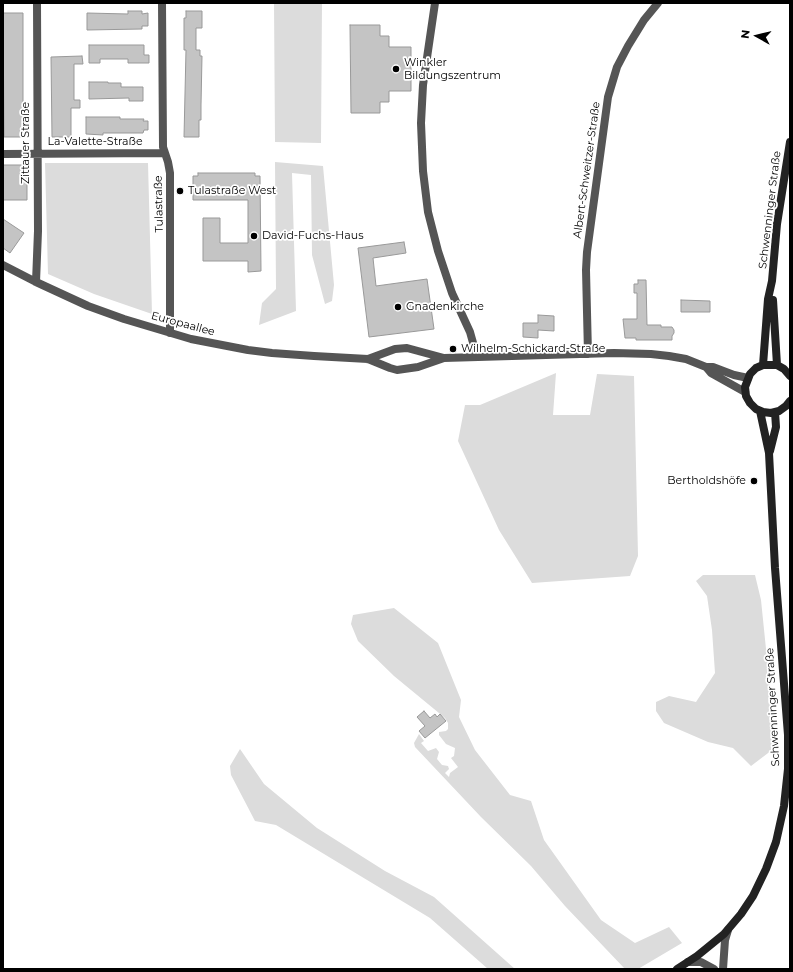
<!DOCTYPE html>
<html>
<head>
<meta charset="utf-8">
<style>
  body { margin:0 }
  #map { position:relative; width:793px; height:972px; overflow:hidden; background:#fff; font-family:Montserrat,sans-serif }
  canvas { display:block }
  .frame { position:absolute; inset:0; border:4px solid #000; pointer-events:none }
  .north { position:absolute; left:737px; top:16px; width:40px; height:40px; -webkit-text-stroke:3px #fff; paint-order:stroke; rotate:278deg; font-size:11px; font-weight:700; line-height:16px; text-align:center; color:#000 }
  .north::after { content:''; display:block; margin:auto; width:14px; height:18px; background:#000; clip-path:polygon(50% 0,100% 100%,50% 72%,0 100%) }
</style>
</head>
<body>
<div id="map">
<canvas width="793" height="972"></canvas>
<div class="frame"></div>
<div class="north">N</div>
</div>
<script>
const c = document.querySelector('canvas').getContext('2d');
c.lineJoin = 'round';
function paint(path, color) { c.fillStyle = color; c.fill(path, 'evenodd'); }
const poly = rows => new Path2D(rows.map(r => 'M' + r).join(''));
function stroke(path, color, width, dash) { c.strokeStyle = color; c.lineWidth = width; c.lineCap = dash ? 'butt' : 'round'; c.setLineDash(dash || []); c.stroke(path); }
function drawText(font, color, halo, rows, align = 'center') {
  c.font = font + ' Montserrat,sans-serif'; c.lineWidth = 3.5; c.setLineDash([]); c.textBaseline = 'middle'; c.strokeStyle = halo; c.fillStyle = color; for (const [text, x, y, turn = 0] of rows) {
    c.save(); c.translate(x, y); c.rotate((+turn || 0) * Math.PI / 180); c.textAlign = isNaN(turn) ? turn : align; if (halo) c.strokeText(text, 0, 0); c.fillText(text, 0, 0); c.restore();
  }
}
paint(poly([
  [274,3,322,3,321,143,275,142],
  [275,162,323,166,334,285,332,301,325,304,312,255,311,175,292,173,296,311,259,325,262,303,276,289],
  [45,163,148,163,152,314,94,294,48,274],
  [556,373,553,415,590,415,597,374,634,376,638,556,630,576,532,583,499,530,458,441,465,405,480,405],
  [703,575,755,575,761,600,776,747,751,766,733,748,708,742,664,723,656,711,656,702,669,696,696,702,715,673,712,630,707,596,696,581],
  [394,608,438,643,461,700,459,717,475,750,510,795,531,801,544,840,601,920,635,943,669,927,682,943,638,969,625,969,565,906,531,866,481,817,415,747,414,743,419,734,424,741,421,743,428,751,436,748,439,752,437,759,442,765,448,766,449,769,445,773,449,777,450,773,458,767,451,758,454,756,455,748,446,744,439,735,439,732,446,731,448,729,448,723,445,718,394,676,358,641,351,624,353,615],
  [240,749,264,784,317,828,385,871,434,897,515,969,488,969,430,918,276,825,255,821,231,775,230,766]
]), '#dcdcdc');
const building = poly([
  [128,11,142,11,142,14,148,13,148,26,142,26,142,29,87,30,87,13,128,14,128,11],
  [186,11,202,11,202,28,196,28,196,50,200,50,200,56,202,56,201,105,201,120,199,120,199,137,184,137,186,50,184,50,184,18,186,18,186,11],
  [3,13,23,13,23,137,4,137,3,13],
  [350,25,380,25,380,36,389,36,389,47,411,47,411,91,389,91,389,102,380,102,380,113,351,113,350,25],
  [89,45,144,45,144,55,149,55,149,63,128,63,128,59,100,59,100,63,89,63,89,45],
  [82,56,83,64,74,64,74,100,80,100,80,108,71,108,71,137,52,137,51,57,82,56],
  [89,82,108,82,108,83,121,83,121,87,143,87,143,101,129,101,129,98,89,99,89,82],
  [86,117,120,117,120,119,144,119,143,121,148,121,148,130,144,130,143,133,103,133,103,135,86,134,86,117],
  [3,165,27,165,27,200,3,200,3,165],
  [198,173,255,173,255,176,260,176,261,271,248,272,248,261,203,261,203,218,220,218,220,243,248,243,248,200,193,200,193,176,198,176,198,173],
  [3,219,24,233,10,253,3,248,3,219],
  [404,242,406,253,373,258,376,286,427,279,434,329,369,337,358,248,404,242],
  [638,280,646,280,647,325,661,325,661,327,672,327,674,330,674,333,672,336,672,340,636,340,636,338,625,338,623,319,637,319,637,293,634,293,634,284,638,284,638,280],
  [681,300,710,301,710,312,681,312,681,300],
  [538,315,554,316,554,331,538,330,538,338,523,337,523,323,538,323,538,315],
  [424,711,430,718,435,714,437,717,440,714,446,721,425,738,419,731,425,726,417,717,424,711]
]);
paint(building, '#c4c4c4');
stroke(building, '#999', 1);
stroke(poly([
  [162,3,163,147,168,162,170,173,170,333],
  [435,3,423,85,421,123,423,171,428,212,438,251,452,293,470,332,477,357],
  [3,154,164,153],
  [3,265,36,282,88,306,124,319,191,339,248,350,272,353,314,356,368,359,390,368,397,370,418,367,444,358],
  [36,282,38,231,37,3],
  [588,354,586,270,587,252,608,97,617,67,628,46,644,20,658,3],
  [368,359,395,349,407,348,444,358,614,353,651,354,669,356,686,359,706,367,713,367,734,375,748,378],
  [706,367,711,373,745,392],
  [688,962,701,962,714,969],
  [723,969,725,940,728,930]
]), '#555', 8);
stroke(poly([
  [773,300,777,365],
  [763,365,768,299,772,281,777,224,790,142],
  [790,376,784,369,777,365,763,365,756,368,750,374,745,387,746,396,750,403,756,409,763,412,771,413,779,411,786,406,790,401],
  [770,451,776,427,775,412],
  [677,969,697,956,724,934,741,914,753,896,766,869,776,842,784,806,788,769,788,735,775,568,769,453,760,411]
]), '#222', 8);
for (const [x, y, r, color] of [
  [396,69,4,"#000"],
  [180,191,4,"#000"],
  [254,236,4,"#000"],
  [398,307,4,"#000"],
  [453,349,4,"#000"],
  [754,481,4,"#000"]
]) { const dot = new Path2D(); dot.arc(x, y, r, 0, 2 * Math.PI); c.fillStyle = color; c.fill(dot); stroke(dot, '#fff', 1.5); }
drawText('11px', '#000', '#fff', [
  ["Winkler",404,63],
  ["Bildungszentrum",404,76],
  ["Tulastraße West",188,191],
  ["David-Fuchs-Haus",262,236],
  ["Gnadenkirche",406,307],
  ["Wilhelm-Schickard-Straße",461,349],
  ["Bertholdshöfe",746,481,"right"]
], 'left');
drawText('11px', '#000', '#fff', [
  ["La-Valette-Straße",95,142],
  ["Zittauer Straße",26,143,-90],
  ["Albert-Schweitzer-Straße",587,170,-82],
  ["Tulastraße",159,204,-91],
  ["Schwenninger Straße",770,210,-83],
  ["Europaallee",183,324,15],
  ["Schwenninger Straße",773,707,-93]
]);
</script>
</body>
</html>
